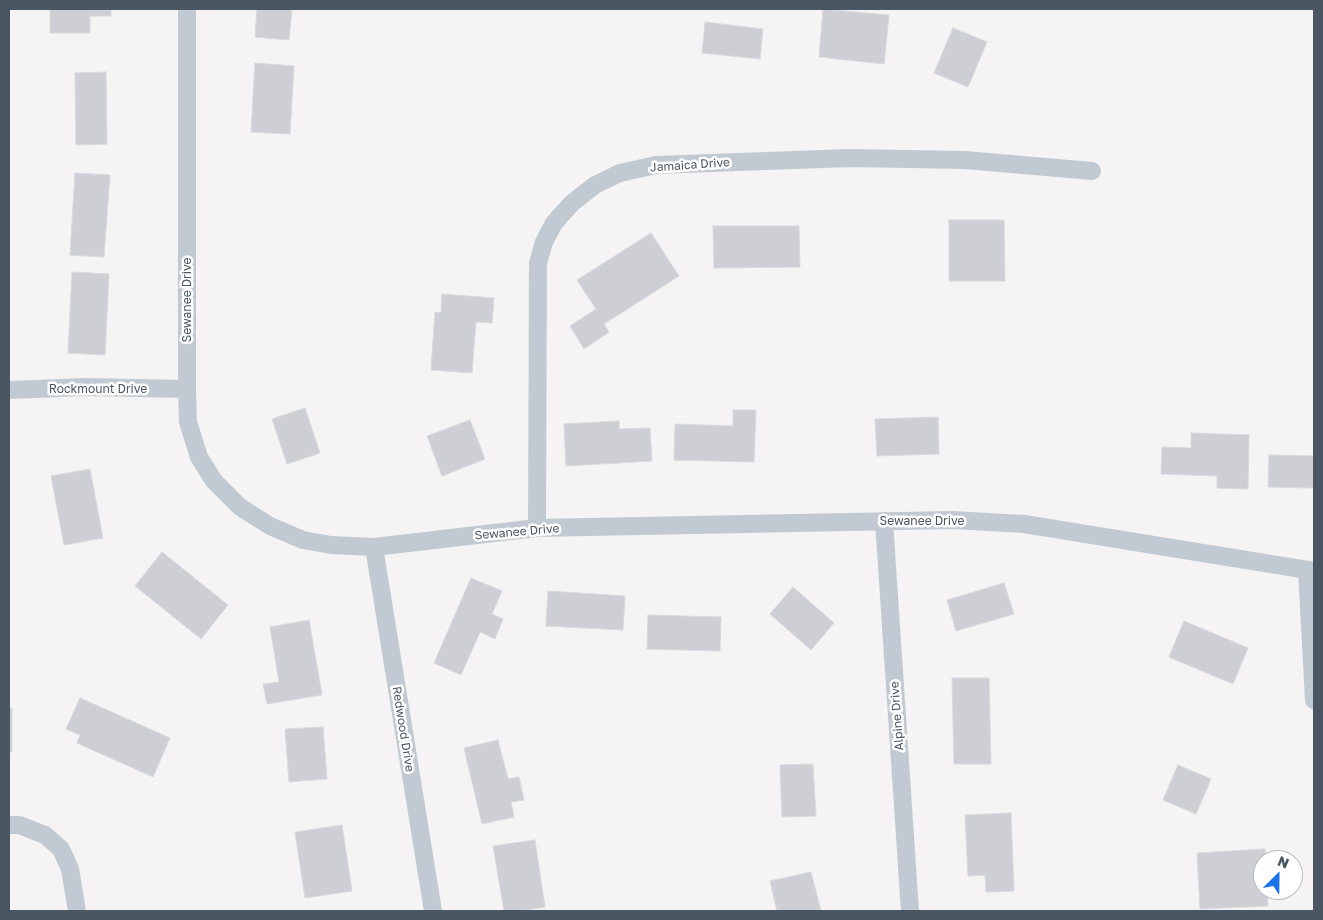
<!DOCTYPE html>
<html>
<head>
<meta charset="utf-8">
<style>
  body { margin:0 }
  #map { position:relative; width:1323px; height:920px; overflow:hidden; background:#f5f3f3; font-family:"Golos Text",sans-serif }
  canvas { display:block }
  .frame { position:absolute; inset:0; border:10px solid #4a5661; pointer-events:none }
  .north { position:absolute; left:1253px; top:850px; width:50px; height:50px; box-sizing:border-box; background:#fff; border:1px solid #b7bbc0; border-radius:50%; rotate:23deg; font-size:14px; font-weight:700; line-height:20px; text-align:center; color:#4a5661 }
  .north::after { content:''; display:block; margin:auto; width:18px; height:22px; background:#1a73e8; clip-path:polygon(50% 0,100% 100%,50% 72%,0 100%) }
</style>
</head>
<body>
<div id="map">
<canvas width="1323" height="920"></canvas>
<div class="frame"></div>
<div class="north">N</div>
</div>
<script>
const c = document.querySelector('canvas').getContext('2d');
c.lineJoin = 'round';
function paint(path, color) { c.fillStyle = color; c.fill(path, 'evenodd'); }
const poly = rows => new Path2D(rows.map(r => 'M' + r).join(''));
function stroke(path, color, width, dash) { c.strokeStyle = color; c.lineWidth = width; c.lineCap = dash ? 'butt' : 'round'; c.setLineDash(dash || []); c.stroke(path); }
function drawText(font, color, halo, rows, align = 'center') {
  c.font = font + ' "Golos Text",sans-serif'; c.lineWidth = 5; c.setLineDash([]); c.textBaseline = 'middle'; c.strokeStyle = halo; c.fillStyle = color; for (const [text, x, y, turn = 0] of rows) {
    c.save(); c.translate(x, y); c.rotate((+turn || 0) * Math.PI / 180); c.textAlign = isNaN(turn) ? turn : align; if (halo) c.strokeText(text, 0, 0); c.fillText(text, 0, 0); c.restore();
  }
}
const building = poly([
  [50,9,111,9,111,16,90,16,90,33,50,33,50,9],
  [257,9,292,9,289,40,255,37,257,9],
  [823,9,889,15,884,64,819,57,823,9],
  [705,22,763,29,760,59,702,53,705,22],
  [953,28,987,42,968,87,934,73,953,28],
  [255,63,294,66,290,134,251,132,255,63],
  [106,72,107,144,76,145,75,73,106,72],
  [75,173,110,175,104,257,70,255,75,173],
  [949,220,1004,220,1005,281,949,281,949,220],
  [713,226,799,226,800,267,714,268,713,226],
  [651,233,679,276,604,324,609,332,584,349,570,326,596,309,577,280,651,233],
  [72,272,109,274,105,355,68,353,72,272],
  [442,294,494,298,492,323,476,322,472,373,431,370,435,312,441,313,442,294],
  [305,408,320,453,287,464,272,419,305,408],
  [733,410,756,410,754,462,674,460,675,424,733,426,733,410],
  [938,417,939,454,877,456,875,419,938,417],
  [470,420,485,459,442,476,427,436,470,420],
  [619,421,619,429,650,428,652,461,566,466,564,424,619,421],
  [1191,433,1249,435,1248,489,1217,488,1217,476,1161,474,1162,447,1191,448,1191,433],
  [1269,455,1314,456,1314,488,1268,487,1269,455],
  [90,469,103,538,64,545,51,476,90,469],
  [162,552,228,605,201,639,135,586,162,552],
  [471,578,502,591,492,614,503,619,495,639,480,632,461,675,434,663,471,578],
  [1004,583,1014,614,956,631,947,600,1004,583],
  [793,587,834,623,811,650,770,614,793,587],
  [548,591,625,596,623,630,546,626,548,591],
  [648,615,721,617,720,651,647,649,648,615],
  [309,620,322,695,267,704,263,684,279,682,270,627,309,620],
  [1184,621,1248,648,1233,684,1169,657,1184,621],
  [952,678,989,678,991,764,954,764,952,678],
  [80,698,170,738,153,777,77,743,80,735,66,729,80,698],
  [9,708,12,708,12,752,9,752,9,708],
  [323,727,327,779,289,782,285,729,323,727],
  [498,740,508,779,519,777,524,800,511,802,514,817,482,824,464,748,498,740],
  [813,764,816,816,782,817,780,765,813,764],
  [1178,765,1211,779,1196,814,1163,800,1178,765],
  [1011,813,1014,891,986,892,985,875,968,876,965,815,1011,813],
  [342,825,352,891,305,898,295,832,342,825],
  [535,840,545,907,519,911,504,911,493,846,535,840],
  [1265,849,1266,860,1263,860,1263,890,1267,890,1268,906,1200,909,1197,853,1265,849],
  [811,872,821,911,777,911,770,881,811,872]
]);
paint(building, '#cdcfd5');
stroke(building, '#d7d9de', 1);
stroke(poly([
  [187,9,187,389,188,422,199,457,214,481,240,507,270,526,303,540,331,545,374,547,537,528,952,520,1024,524,1314,571],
  [9,390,86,387,187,389],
  [884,521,910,911],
  [537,528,538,263,544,242,554,223,572,203,595,185,620,173,656,165,850,158,965,160,1092,171],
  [374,547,433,911],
  [1307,570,1314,700],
  [9,825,19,825,45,835,61,849,70,869,77,911]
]), '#c1cad2', 18);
drawText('12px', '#4a5661', '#fff', [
  ["Jamaica Drive",690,165,-4],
  ["Sewanee Drive",187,300,-90],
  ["Rockmount Drive",98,389],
  ["Sewanee Drive",922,521],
  ["Sewanee Drive",517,532,-5],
  ["Alpine Drive",897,716,-94],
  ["Redwood Drive",403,729,81]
]);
</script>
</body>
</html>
